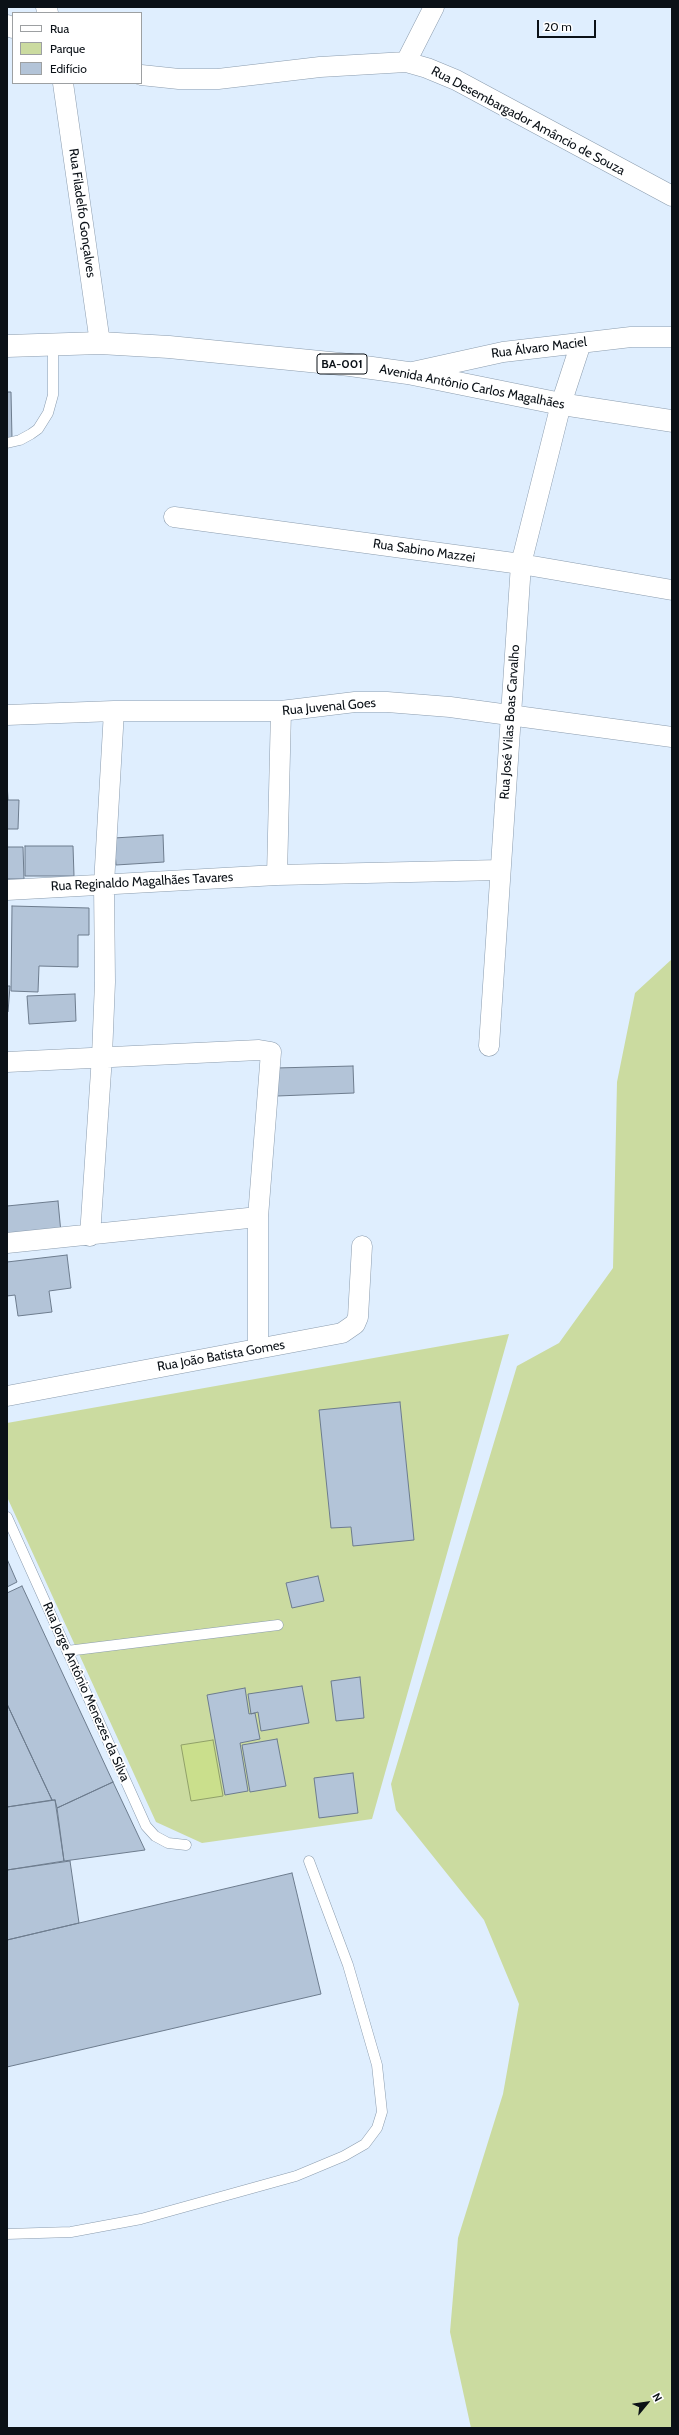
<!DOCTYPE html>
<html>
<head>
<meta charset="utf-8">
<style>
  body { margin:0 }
  #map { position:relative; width:679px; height:2435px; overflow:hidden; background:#dfeefe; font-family:Cabin,sans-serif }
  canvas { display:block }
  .frame { position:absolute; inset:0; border:8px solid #0b1117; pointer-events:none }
  .legend { position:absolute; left:12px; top:12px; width:130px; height:72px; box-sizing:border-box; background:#fff; border:1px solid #9da0a2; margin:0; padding:5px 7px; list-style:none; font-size:12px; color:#0b1117 }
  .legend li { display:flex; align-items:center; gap:8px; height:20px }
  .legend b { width:20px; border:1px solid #9da0a2 }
  .north { position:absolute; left:627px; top:2383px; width:40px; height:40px; -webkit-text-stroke:3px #fff; paint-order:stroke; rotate:61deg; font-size:11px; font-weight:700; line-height:16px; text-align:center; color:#0b1117 }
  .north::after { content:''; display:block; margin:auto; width:14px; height:18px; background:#0b1117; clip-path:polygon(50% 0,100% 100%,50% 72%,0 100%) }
  .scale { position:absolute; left:537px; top:20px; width:59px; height:18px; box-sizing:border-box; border:2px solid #0b1117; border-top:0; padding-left:5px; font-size:12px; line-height:14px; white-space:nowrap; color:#0b1117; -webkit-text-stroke:3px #fff; paint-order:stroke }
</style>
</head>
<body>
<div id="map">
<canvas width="679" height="2435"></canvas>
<div class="frame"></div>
<ul class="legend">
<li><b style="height:5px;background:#fff"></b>Rua</li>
<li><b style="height:11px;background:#cbdba0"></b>Parque</li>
<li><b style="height:11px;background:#b3c4d8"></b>Edifício</li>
</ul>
<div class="north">N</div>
<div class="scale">20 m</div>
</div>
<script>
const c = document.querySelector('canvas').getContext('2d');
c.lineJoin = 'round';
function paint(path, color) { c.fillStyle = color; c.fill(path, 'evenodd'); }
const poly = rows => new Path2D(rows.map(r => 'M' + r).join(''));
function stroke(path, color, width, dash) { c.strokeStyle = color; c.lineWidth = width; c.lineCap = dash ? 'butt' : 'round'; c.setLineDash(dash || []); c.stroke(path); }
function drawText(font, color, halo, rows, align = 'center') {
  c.font = font + ' Cabin,sans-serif'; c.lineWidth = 3.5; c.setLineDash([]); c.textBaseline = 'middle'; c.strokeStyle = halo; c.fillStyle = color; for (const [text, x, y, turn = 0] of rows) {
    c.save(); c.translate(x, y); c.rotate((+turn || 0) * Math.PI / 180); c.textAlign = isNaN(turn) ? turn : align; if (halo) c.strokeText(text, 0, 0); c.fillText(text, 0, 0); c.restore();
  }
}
paint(poly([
  [672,959,672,2428,471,2428,450,2332,458,2238,503,2094,519,2004,484,1920,396,1810,391,1784,517,1366,559,1343,613,1268,617,1082,635,993],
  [509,1334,372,1819,202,1843,156,1822,7,1497,7,1423]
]), '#cbdba0');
const water = poly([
  [213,1740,223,1796,191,1801,181,1745,213,1740]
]);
paint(water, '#cadf8c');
stroke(water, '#91a169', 1);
const building = poly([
  [7,392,11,392,12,439,7,439,7,392],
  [7,782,8,800,19,800,18,829,7,829,7,782],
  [163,835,164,862,116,865,114,838,163,835],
  [25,846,73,846,74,876,25,876,25,846],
  [7,847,23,847,24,879,7,879,7,847],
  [12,906,89,908,89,935,78,935,78,967,39,966,38,992,11,991,12,906],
  [7,986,10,986,8,1012,7,1012,7,986],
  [75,994,76,1021,29,1024,27,996,75,994],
  [353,1066,354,1093,277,1096,276,1068,353,1066],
  [58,1201,61,1233,7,1238,7,1206,58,1201],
  [67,1255,71,1288,49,1291,52,1312,18,1316,15,1295,7,1296,7,1262,67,1255],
  [400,1402,414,1540,353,1546,351,1527,331,1528,319,1410,400,1402],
  [7,1559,17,1582,7,1587,7,1559],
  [318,1576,324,1601,292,1608,286,1583,318,1576],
  [22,1586,113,1782,57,1808,55,1800,52,1800,7,1704,7,1593,22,1586],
  [360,1677,364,1718,336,1721,331,1681,360,1677],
  [302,1686,309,1723,261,1731,258,1712,251,1714,248,1694,302,1686],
  [245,1688,249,1714,255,1713,260,1739,240,1743,248,1791,225,1795,207,1695,245,1688],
  [7,1704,52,1800,7,1807,7,1704],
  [277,1739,286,1786,250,1792,242,1745,277,1739],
  [353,1773,358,1813,319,1818,314,1778,353,1773],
  [113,1782,145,1850,64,1861,57,1808,113,1782],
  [55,1800,64,1861,7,1870,7,1807,55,1800],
  [70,1861,79,1923,7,1940,7,1870,70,1861],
  [292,1873,321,1994,7,2067,7,1940,292,1873]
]);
paint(building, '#b3c4d8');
stroke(building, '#6d7c8e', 1);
const service = poly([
  [7,443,20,440,31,434,38,429,48,413,53,395,53,345],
  [7,1517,146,1826,155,1836,168,1843,186,1845],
  [67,1651,278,1625],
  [7,2234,71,2232,141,2219,296,2176,344,2156,365,2144,377,2128,382,2112,377,2065,348,1965,309,1861]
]);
const minor = poly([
  [46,7,48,13],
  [7,25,13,28],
  [406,62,434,7],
  [141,75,179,79,218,79,320,67,406,62,427,68,456,80,672,196],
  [63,83,100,343],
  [408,373,503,352,631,337,672,337],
  [174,517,521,564,672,590],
  [7,715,114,711,281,711,355,702,387,702,450,707,672,737],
  [277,875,281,711],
  [7,890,277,875,500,870],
  [489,1046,521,564,561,404,581,343],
  [7,1062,259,1050,271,1052,258,1217,258,1349],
  [90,1236,102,1056,105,982,104,884,114,711],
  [7,1243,258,1217],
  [7,1396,342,1333,355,1324,358,1317,362,1246]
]);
const primary = poly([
  [7,346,100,343,169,347,350,365,408,373,561,404,672,421]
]);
stroke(service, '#8b9cae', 11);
stroke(minor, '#8b9cae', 21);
stroke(primary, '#8b9cae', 23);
stroke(service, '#fff', 10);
stroke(minor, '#fff', 20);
stroke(primary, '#fff', 22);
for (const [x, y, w] of [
  [342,364,50]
]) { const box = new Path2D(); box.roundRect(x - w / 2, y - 10, w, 20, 3); c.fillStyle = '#fff'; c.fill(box); stroke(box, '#0b1117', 1); }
drawText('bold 12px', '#0b1117', null, [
  ["BA-001",342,364]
]);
drawText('13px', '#0b1117', '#fff', [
  ["Rua Desembargador Amâncio de Souza",528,121,28],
  ["Rua Filadelfo Gonçalves",82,213,82],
  ["Rua Álvaro Maciel",539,348,-7],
  ["Avenida Antônio Carlos Magalhães",472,387,11],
  ["Rua Sabino Mazzei",424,551,8],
  ["Rua Juvenal Goes",329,707,-5],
  ["Rua José Vilas Boas Carvalho",510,722,-86],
  ["Rua Reginaldo Magalhães Tavares",142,882,-3],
  ["Rua João Batista Gomes",221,1356,-10],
  ["Rua Jorge Antônio Menezes da Silva",86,1692,66]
]);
</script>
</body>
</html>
